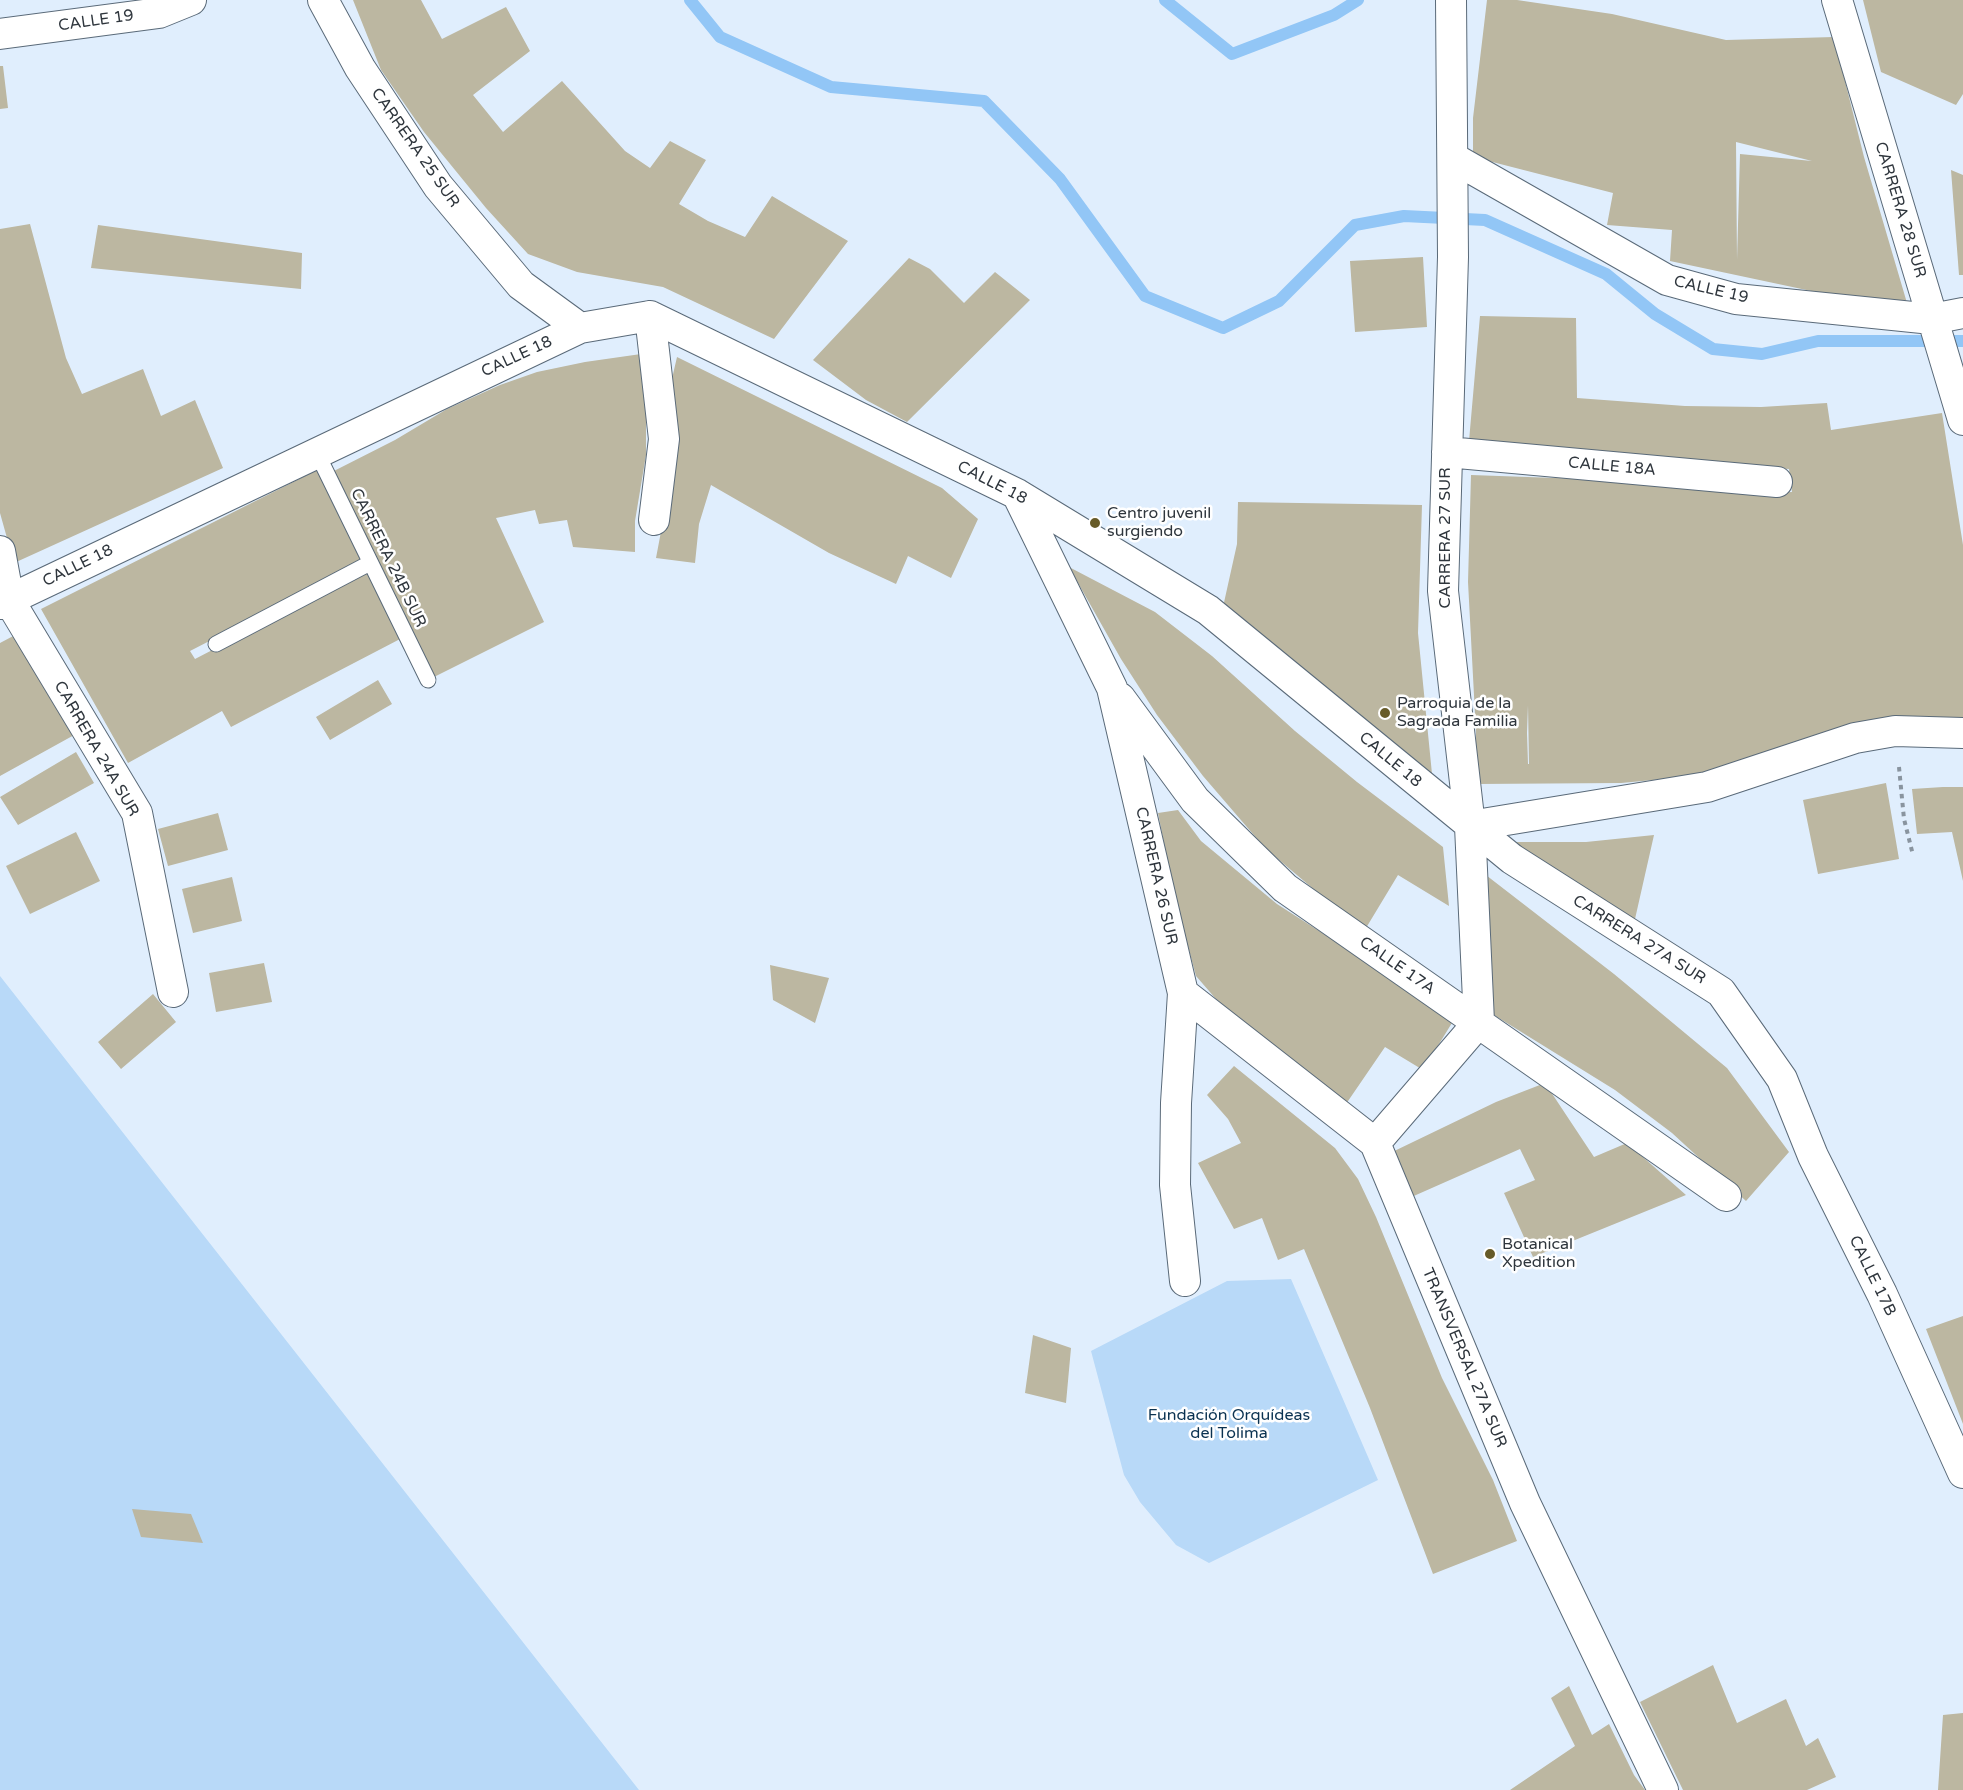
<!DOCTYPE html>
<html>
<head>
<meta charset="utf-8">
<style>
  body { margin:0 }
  canvas { display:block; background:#e0eefd }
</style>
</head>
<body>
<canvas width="1963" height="1790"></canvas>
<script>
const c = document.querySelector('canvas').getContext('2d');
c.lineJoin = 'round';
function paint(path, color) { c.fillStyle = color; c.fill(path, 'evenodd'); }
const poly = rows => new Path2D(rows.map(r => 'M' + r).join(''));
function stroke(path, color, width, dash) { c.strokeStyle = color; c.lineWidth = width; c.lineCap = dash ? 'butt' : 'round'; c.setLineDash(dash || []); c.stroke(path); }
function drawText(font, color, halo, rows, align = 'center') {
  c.font = font + ' "Varela Round",sans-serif'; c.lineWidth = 5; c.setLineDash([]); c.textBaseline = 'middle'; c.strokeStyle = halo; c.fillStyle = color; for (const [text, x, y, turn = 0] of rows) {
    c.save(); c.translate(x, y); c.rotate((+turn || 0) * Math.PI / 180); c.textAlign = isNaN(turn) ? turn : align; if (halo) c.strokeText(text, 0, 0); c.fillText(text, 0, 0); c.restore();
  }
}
paint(poly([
  [0,976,639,1790,0,1790],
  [1291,1279,1378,1480,1209,1563,1176,1545,1140,1502,1124,1475,1091,1351,1227,1281]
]), '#b8d9f8');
stroke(poly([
  [690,0,720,37,831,87,984,101,1060,179,1145,296,1223,328,1279,301,1355,225,1404,216,1485,220,1606,274,1655,314,1713,349,1762,354,1818,341,1963,341],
  [1165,0,1232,54,1334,15,1358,0]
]), '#92c6f6', 12);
paint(poly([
  [353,0,421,0,442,39,506,7,530,51,473,95,503,132,562,81,625,151,650,168,670,141,706,160,679,204,708,221,745,237,772,196,848,241,774,339,663,287,577,272,528,254,486,208,424,132,381,70],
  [1487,0,1517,0,1612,14,1726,40,1834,37,1864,157,1907,303,1830,295,1670,261,1672,230,1607,225,1613,193,1473,157,1473,118],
  [1736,142,1812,161,1740,154,1737,260],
  [1863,0,1963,0,1963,94,1956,105,1881,72],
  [0,66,3,66,8,108,0,109],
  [1951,170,1963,175,1963,275,1959,275],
  [30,224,66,358,82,394,143,369,161,416,195,400,223,468,14,563,0,513,0,229],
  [98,225,302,253,301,289,91,268],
  [1423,257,1427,327,1355,332,1350,261],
  [909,258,930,269,964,303,995,272,1030,300,907,422,866,400,813,360],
  [1480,316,1576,318,1577,398,1685,406,1761,407,1827,403,1831,430,1942,413,1963,545,1963,722,1814,747,1685,777,1621,783,1476,784,1476,733,1468,582,1471,475,1584,479,1744,494,1792,492,1789,469,1690,464,1469,441],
  [1528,705,1529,764,1528,764,1527,733],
  [641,354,646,399,646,455,635,521,635,552,573,547,567,520,539,524,535,510,496,518,544,622,430,679,328,474,395,440,447,409,500,385,537,372,585,362],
  [677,357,942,488,978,519,951,578,908,556,896,584,829,553,711,485,699,524,695,563,656,558,663,521,668,396],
  [319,469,365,561,190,651,195,659,368,569,402,638,231,727,222,711,128,763,41,609],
  [1238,502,1422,505,1418,633,1434,794,1223,607,1237,544],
  [1069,567,1155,612,1212,656,1295,731,1357,782,1443,847,1449,906,1398,875,1366,928,1324,898,1265,848,1203,776,1157,715,1121,659],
  [17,634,76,734,0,776,0,643],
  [378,680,392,704,330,740,316,717],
  [76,752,94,783,18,825,0,797],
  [1886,783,1899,859,1818,874,1803,800],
  [1943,787,1963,787,1963,881,1952,832,1917,834,1912,789],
  [1178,810,1201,841,1277,904,1455,1018,1423,1070,1385,1047,1346,1104,1242,1029,1196,976,1175,898,1158,813],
  [218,813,228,850,168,866,158,829],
  [76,832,100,881,30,914,6,866],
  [1654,835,1635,919,1581,895,1510,842,1586,842],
  [1482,872,1614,974,1727,1068,1789,1152,1746,1201,1672,1133,1615,1090,1489,1012],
  [232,877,242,921,193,933,182,889],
  [264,963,272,1002,216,1012,209,973],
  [770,965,829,978,815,1023,773,1000],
  [153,994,176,1022,121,1069,98,1042],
  [1234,1066,1335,1148,1358,1179,1376,1217,1442,1378,1493,1480,1517,1541,1433,1574,1370,1408,1304,1249,1278,1260,1262,1218,1234,1229,1198,1163,1241,1143,1228,1119,1207,1095],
  [1545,1083,1594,1157,1627,1143,1686,1195,1533,1257,1504,1193,1535,1180,1520,1149,1407,1199,1386,1155,1496,1102],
  [1963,1316,1963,1424,1926,1329],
  [1033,1335,1071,1348,1066,1403,1025,1393],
  [132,1509,191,1514,203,1543,141,1537],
  [1713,1665,1737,1723,1786,1699,1806,1746,1818,1738,1836,1777,1807,1790,1683,1790,1640,1702],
  [1569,1686,1592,1735,1609,1724,1634,1775,1645,1790,1510,1790,1575,1746,1551,1698],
  [1963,1713,1963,1790,1938,1790,1943,1715]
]), '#bcb7a1');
const lane = poly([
  [316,451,428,680],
  [216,644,370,563]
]);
const street = poly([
  [323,0,360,68,438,186,521,285,580,328],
  [1837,0,1963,420],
  [0,34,159,13,191,0],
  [1453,158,1667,280,1736,299,1932,319,1963,313],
  [650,316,664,439,654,520],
  [1447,452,1777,482],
  [1017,494,1112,688,1183,993,1176,1103,1175,1185,1185,1281],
  [0,551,9,600,137,813,173,992],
  [0,604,580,328,650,316,1017,494,1208,610,1512,859,1721,992,1782,1079,1813,1156,1882,1294,1963,1473],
  [1120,698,1195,800,1285,888,1726,1196],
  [1470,826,1707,787,1855,738,1895,731,1963,733],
  [1183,993,1375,1143,1525,1503,1663,1790],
  [1375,1143,1479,1022,1470,826,1443,591,1453,257,1451,0]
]);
stroke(lane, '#5a6a79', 17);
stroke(street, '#5a6a79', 32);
stroke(poly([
  [1899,767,1904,819,1913,855]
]), '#89949f', 4, [4.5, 4.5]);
stroke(lane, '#fff', 15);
stroke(street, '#fff', 30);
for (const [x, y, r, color] of [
  [1095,523,6,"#675b28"],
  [1385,713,6,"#675b28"],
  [1490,1254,6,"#675b28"]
]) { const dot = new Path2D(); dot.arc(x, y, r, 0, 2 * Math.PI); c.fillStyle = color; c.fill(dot); stroke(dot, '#fff', 2); }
drawText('16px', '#2f363d', '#fff', [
  ["CALLE 19",96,21,-8],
  ["CARRERA 25 SUR",415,148,55],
  ["CARRERA 28 SUR",1900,210,73],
  ["CALLE 19",1711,290,13],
  ["CALLE 18",517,357,-25],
  ["CALLE 18A",1612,467,5],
  ["CALLE 18",992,483,27],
  ["CARRERA 27 SUR",1446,538,-90],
  ["CARRERA 24B SUR",388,558,64],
  ["CALLE 18",78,566,-26],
  ["CARRERA 24A SUR",96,749,60],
  ["CALLE 18",1390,760,40],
  ["CARRERA 26 SUR",1156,876,77],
  ["CARRERA 27A SUR",1639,940,32],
  ["CALLE 17A",1397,966,35],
  ["CALLE 17B",1872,1276,64],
  ["TRANSVERSAL 27A SUR",1464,1358,67]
]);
drawText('16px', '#2f363d', '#fff', [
  ["Centro juvenil",1107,514],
  ["surgiendo",1107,532],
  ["Parroquia de la",1397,704],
  ["Sagrada Familia",1397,722],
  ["Botanical",1502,1245],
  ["Xpedition",1502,1263]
], 'left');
drawText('16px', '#0a3251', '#fff', [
  ["Fundación Orquídeas",1229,1416],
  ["del Tolima",1229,1434]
]);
</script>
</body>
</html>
